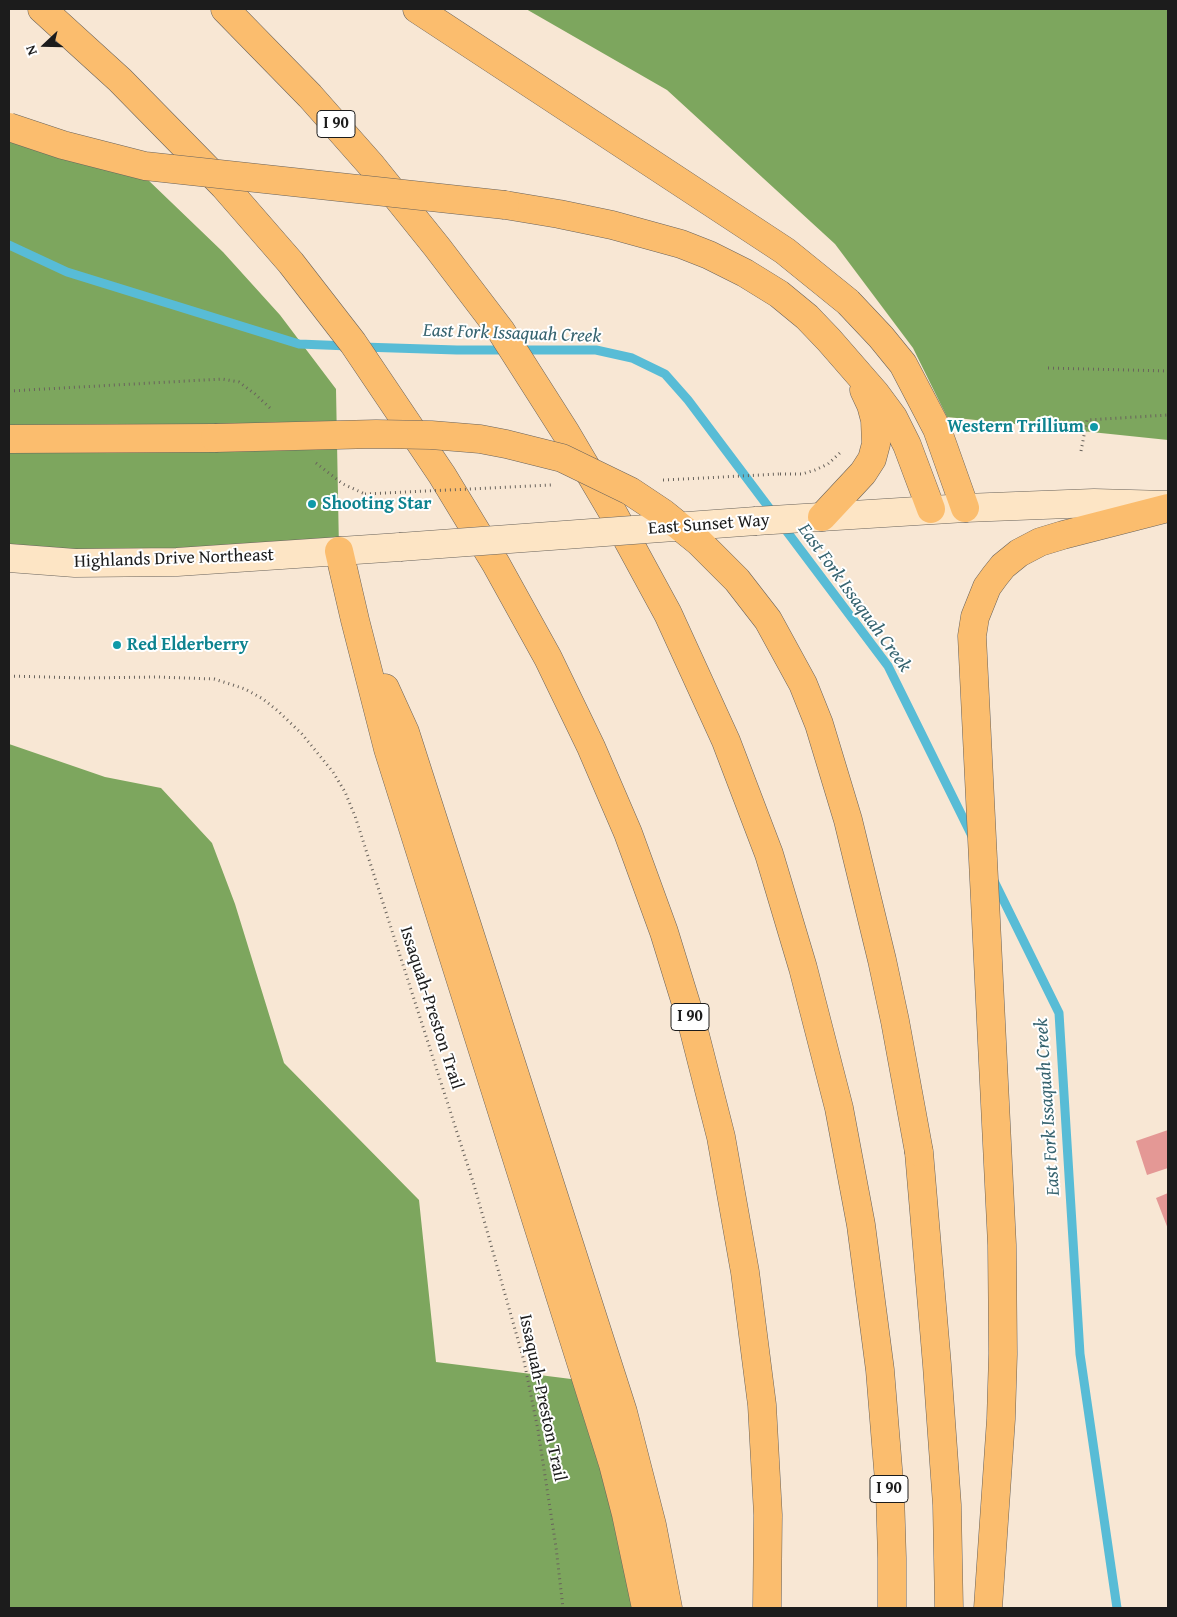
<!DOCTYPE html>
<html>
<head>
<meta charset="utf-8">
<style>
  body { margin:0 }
  #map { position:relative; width:1177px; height:1617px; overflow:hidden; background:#f8e7d4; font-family:"Gentium Book Plus",serif }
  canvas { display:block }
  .frame { position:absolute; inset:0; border:10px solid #1c1c1c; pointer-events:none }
  .north { position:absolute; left:20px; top:20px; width:50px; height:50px; -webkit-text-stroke:4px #fff; paint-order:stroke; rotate:249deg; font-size:14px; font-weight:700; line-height:20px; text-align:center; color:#1c1c1c }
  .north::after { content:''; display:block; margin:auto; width:18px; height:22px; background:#1c1c1c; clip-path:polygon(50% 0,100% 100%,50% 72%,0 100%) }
</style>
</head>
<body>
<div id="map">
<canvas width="1177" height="1617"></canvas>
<div class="frame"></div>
<div class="north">N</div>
</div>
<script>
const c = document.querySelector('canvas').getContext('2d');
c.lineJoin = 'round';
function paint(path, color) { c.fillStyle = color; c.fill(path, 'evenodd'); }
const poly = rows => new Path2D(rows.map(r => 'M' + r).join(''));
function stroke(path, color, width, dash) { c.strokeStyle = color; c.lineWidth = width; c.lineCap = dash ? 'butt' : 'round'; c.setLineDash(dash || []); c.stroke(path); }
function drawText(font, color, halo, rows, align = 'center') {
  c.font = font + ' "Gentium Book Plus",serif'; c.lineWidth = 4; c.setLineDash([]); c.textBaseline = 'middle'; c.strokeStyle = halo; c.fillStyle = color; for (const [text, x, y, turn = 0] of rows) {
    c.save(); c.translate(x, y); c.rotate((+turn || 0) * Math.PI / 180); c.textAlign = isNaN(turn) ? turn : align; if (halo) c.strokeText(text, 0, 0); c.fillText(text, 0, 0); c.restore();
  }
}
paint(poly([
  [526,9,1168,9,1168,440,947,417,913,348,835,244,667,90],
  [9,127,146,178,223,252,280,315,336,389,339,550,9,558],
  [9,744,105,777,161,788,212,843,235,904,284,1063,419,1200,436,1362,587,1381,646,1608,9,1608]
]), '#7da65e');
stroke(poly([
  [9,245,67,272,299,344,349,346],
  [362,347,457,350,596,350,632,358,665,374,688,400,888,666,973,838],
  [993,879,1059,1013,1080,1354,1117,1608]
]), '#58bcd6', 9);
paint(poly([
  [1168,1130,1168,1168,1147,1175,1136,1141],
  [1168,1193,1168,1229,1156,1198]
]), '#e49895');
const secondary = poly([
  [756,521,965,508,1094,503,1167,505],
  [9,558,75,563,177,562,400,547]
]);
const motorway = poly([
  [42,9,120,80,224,186,291,263,353,343,442,475,496,564,548,658,591,747,628,833,664,932,692,1023,721,1137,745,1272,762,1405,768,1515,767,1608],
  [225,9,310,96,371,165,437,247,501,331,566,433,612,511,668,614,726,741,769,854,803,968,839,1108,861,1225,880,1370,890,1493,892,1558,892,1608],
  [417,9,785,251,848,302,881,337,903,364,937,429,965,508],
  [505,205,559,214,612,225,681,244,709,255,745,273,779,294,807,317,829,340,876,394,893,417,907,445,931,509],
  [9,439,215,438],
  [822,517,863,473,872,459,876,444,875,420,871,405,864,390],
  [339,551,355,620,388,749,613,1464,626,1514,646,1608],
  [385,688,405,732,623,1412,652,1525,668,1608],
  [919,1152,937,1365,947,1505,949,1608],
  [988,1608,1001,1419,1003,1354,1002,1245,972,636,975,617,987,587,995,576,1003,566,1019,553,1040,542,1063,535,1168,508]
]);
stroke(secondary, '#69635c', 29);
stroke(motorway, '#69635c', 29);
stroke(poly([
  [1048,368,1168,371],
  [9,391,222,379,239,382,255,394,270,408],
  [1081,451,1087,420,1168,415],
  [316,463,343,484,365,494],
  [780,474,802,474,815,470,828,464,842,451],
  [9,676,83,678,157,677,214,679,230,684,245,689,263,699,278,711,302,734,333,772,345,792,355,816,474,1185,524,1361,538,1430,556,1547,563,1608]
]), '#69635c', 3, [1, 4]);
stroke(secondary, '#fde5c5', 28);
stroke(motorway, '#fbbd6e', 28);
const secondaryBridge = poly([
  [400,547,756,521]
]);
const motorwayBridge = poly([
  [9,127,63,145,145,166,505,205],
  [215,438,376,434,431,435,480,439,506,444,562,458,630,491,663,513,699,542,737,580,768,620,803,684,819,724,848,820,882,960,895,1021,919,1152]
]);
stroke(secondaryBridge, '#69635c', 29, []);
stroke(motorwayBridge, '#69635c', 29, []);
stroke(poly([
  [663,480,780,474],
  [365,494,552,485]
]), '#69635c', 3, [1, 4]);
stroke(secondaryBridge, '#fde5c5', 28);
stroke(motorwayBridge, '#fbbd6e', 28);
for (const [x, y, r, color] of [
  [1094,427,5,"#0f9aa8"],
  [312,504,5,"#0f9aa8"],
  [117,645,5,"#0f9aa8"]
]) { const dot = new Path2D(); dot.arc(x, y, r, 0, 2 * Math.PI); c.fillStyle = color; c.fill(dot); stroke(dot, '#fff', 2); }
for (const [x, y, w] of [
  [336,124,38],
  [690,1017,38],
  [889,1489,38]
]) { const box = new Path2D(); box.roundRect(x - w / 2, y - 13.5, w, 27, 4); c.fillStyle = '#fff'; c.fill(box); stroke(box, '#1c1c1c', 1); }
drawText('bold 16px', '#1c1c1c', null, [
  ["I 90",336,124],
  ["I 90",690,1017],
  ["I 90",889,1489]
]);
drawText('bold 18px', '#0d838f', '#fff', [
  ["Western Trillium",1084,427,"right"],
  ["Shooting Star",322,504],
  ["Red Elderberry",127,645]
], 'left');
drawText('18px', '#1c1c1c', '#fff', [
  ["East Sunset Way",709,525,-4],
  ["Highlands Drive Northeast",174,559,-2],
  ["Issaquah-Preston Trail",431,1008,72],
  ["Issaquah-Preston Trail",542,1398,78]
]);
drawText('italic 19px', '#376470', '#fff', [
  ["East Fork Issaquah Creek",512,334,2],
  ["East Fork Issaquah Creek",854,598,54],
  ["East Fork Issaquah Creek",1048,1107,-94]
]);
</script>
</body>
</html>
